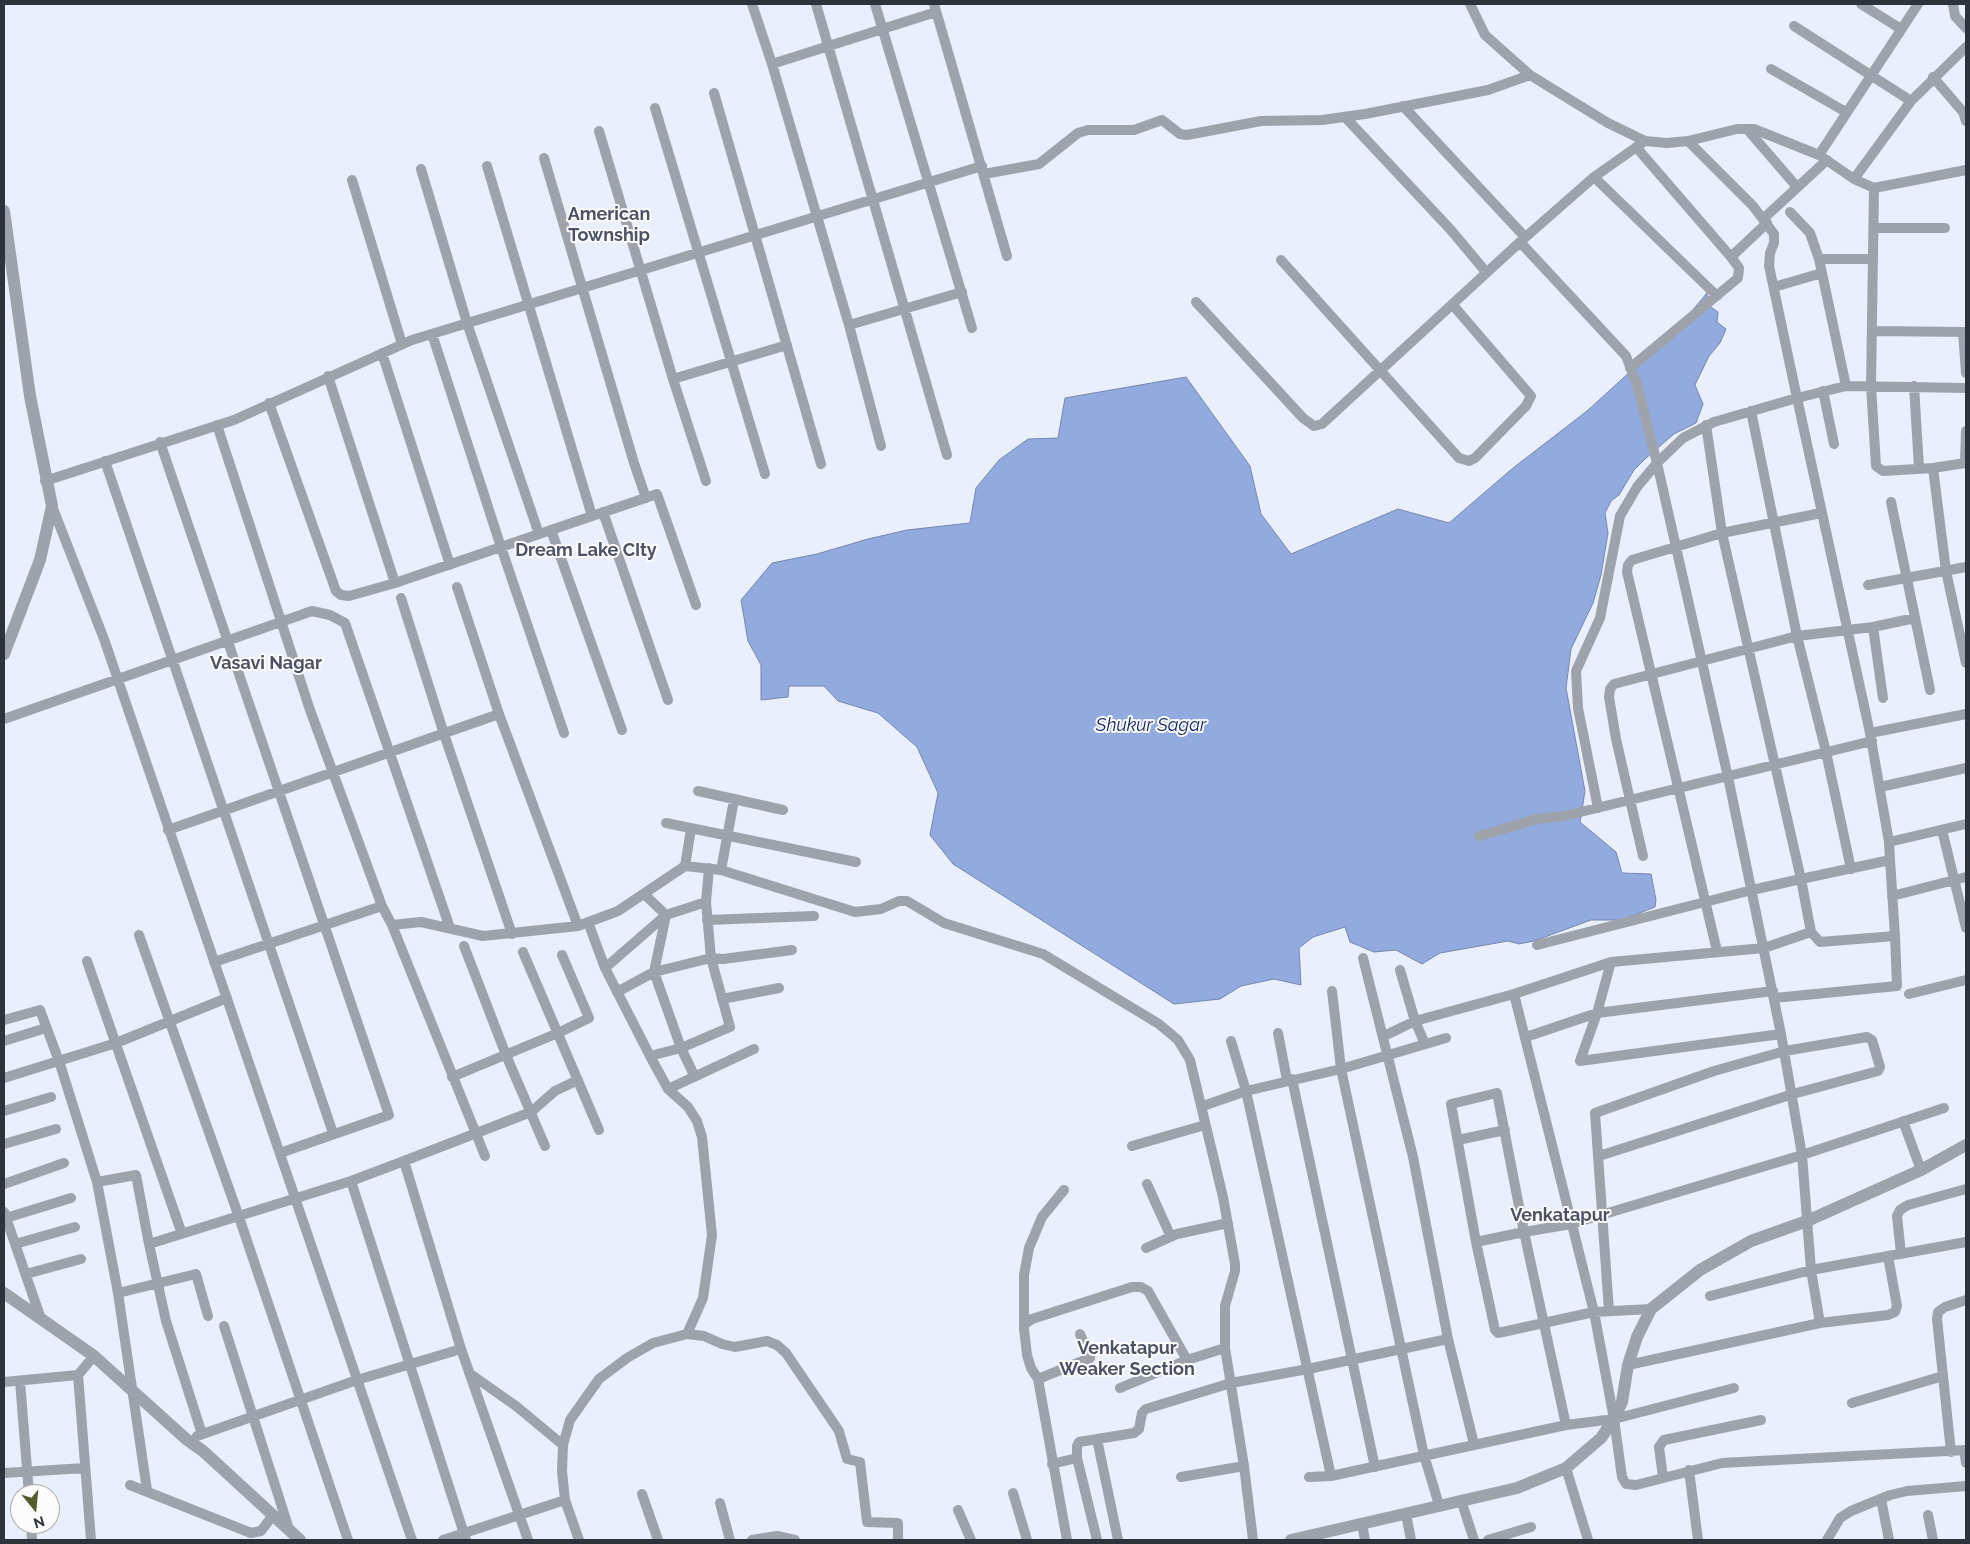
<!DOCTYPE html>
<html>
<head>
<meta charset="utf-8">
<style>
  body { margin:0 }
  #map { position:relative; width:1970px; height:1544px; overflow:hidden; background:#e9effc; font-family:Raleway,sans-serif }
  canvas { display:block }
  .frame { position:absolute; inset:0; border:5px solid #2e323a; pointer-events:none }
  .north { position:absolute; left:10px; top:1484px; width:50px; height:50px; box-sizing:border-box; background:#fcfcfc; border:1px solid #aaabae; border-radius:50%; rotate:163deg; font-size:14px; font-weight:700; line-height:20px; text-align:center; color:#2e323a }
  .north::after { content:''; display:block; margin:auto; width:18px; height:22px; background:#565d2c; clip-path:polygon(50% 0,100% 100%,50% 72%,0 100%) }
</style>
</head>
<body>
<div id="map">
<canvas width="1970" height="1544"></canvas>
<div class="frame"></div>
<div class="north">N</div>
</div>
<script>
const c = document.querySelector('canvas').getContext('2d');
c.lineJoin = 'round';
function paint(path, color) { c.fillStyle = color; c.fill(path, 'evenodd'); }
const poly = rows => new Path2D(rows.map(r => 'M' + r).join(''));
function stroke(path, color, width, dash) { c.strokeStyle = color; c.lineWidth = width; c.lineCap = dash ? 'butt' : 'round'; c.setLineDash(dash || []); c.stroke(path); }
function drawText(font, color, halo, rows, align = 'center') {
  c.font = font + ' Raleway,sans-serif'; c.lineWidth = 4; c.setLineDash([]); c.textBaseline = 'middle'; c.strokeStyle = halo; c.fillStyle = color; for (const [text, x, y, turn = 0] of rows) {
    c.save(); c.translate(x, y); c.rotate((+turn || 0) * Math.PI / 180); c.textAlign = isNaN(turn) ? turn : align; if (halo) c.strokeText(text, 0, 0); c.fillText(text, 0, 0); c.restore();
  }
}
const water = poly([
  [1707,293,1708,305,1718,312,1717,322,1726,329,1720,343,1709,356,1695,385,1703,404,1696,423,1674,434,1645,459,1634,470,1619,495,1611,501,1605,513,1608,533,1601,575,1593,603,1571,649,1566,688,1585,791,1580,822,1616,852,1622,873,1651,874,1656,900,1655,907,1622,920,1591,920,1534,941,1519,944,1508,941,1440,953,1422,964,1396,950,1374,952,1350,942,1345,927,1313,937,1299,948,1301,985,1274,979,1241,986,1220,999,1174,1004,953,864,930,835,938,793,917,747,878,713,838,701,824,686,789,686,788,697,761,700,761,665,748,641,741,600,772,563,817,554,868,539,907,530,970,523,976,488,999,460,1028,439,1058,438,1065,398,1186,377,1250,466,1261,514,1291,554,1398,509,1449,523,1513,468,1587,411,1676,330,1707,293]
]);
paint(water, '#93aadf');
stroke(water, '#7586ae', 1);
stroke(poly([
  [752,4,772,64],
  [816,4,947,455],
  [875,4,972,328],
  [934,4,1007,256],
  [1470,4,1485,35,1530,75,1608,123,1645,141,1667,143,1688,141,1737,129,1754,129,1819,155,1854,179,1874,188,1871,386,1876,466,1883,471,1933,468,1946,571,1966,663],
  [1861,4,1901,29],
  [1953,4,1955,16,1966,28],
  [1794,26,1911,101],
  [1771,69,1846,112],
  [1933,77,1963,112,1966,121],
  [714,93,821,464],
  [1403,106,1525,237],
  [655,108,765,474],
  [1345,117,1450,229,1486,272],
  [1747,129,1797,187],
  [599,131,673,379,706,481],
  [1636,147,1731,257],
  [1819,155,1918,4],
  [544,158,634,463,646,498],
  [487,166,592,516],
  [421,169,467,323,539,534],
  [984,174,1039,164,1078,133,1088,130,1134,130,1162,120,1180,134,1187,135,1261,121,1322,120,1365,114,1488,90,1530,75],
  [1594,177,1717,296],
  [1854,179,1911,101,1966,47],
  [352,180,402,344],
  [1874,188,1966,170],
  [1790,212,1810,233,1819,259],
  [1763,219,1827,160],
  [1874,228,1945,228],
  [1281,260,1459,458,1469,461,1475,458,1526,406,1531,396,1452,304],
  [1774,287,1822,273],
  [1196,302,1303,418,1314,426,1322,424,1520,242],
  [849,325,962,292],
  [1873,331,1966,332],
  [1963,332,1966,373],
  [432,334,501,547,564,733],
  [382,353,450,565],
  [1630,368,1738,278,1739,268,1731,257,1767,223],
  [328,376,395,583],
  [673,379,787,345],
  [1846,386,1819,259,1873,259],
  [1914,386,1919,468],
  [1823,391,1834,444],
  [269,403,336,591,341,595,349,596,395,583,657,494,696,605],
  [1751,411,1797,636,1826,752,1851,869],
  [217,425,310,710,382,906],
  [1706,425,1722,533,1801,879,1890,860,1889,842,1966,824],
  [160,442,389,1115,280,1153],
  [881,446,849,325,772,64,936,12],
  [105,461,333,1133],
  [1933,468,1965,463,1966,431],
  [45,481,234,420,412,340,982,166],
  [1891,502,1930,690],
  [52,506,104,639,412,1540],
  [603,512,668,700],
  [551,530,622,730],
  [1868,585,1966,567],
  [457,587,499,714,578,926],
  [401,598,444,734,512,934],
  [1873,627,1883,698],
  [4,719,312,611,330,615,345,623,450,928],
  [1870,733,1966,714],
  [1880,787,1966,768],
  [698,791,783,810],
  [1598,808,1578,708,1576,671,1600,618,1620,516,1637,487,1657,463,1683,438,1714,422,1797,398,1769,266,1770,253,1774,243,1774,234,1753,206,1688,141],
  [666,823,856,862],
  [168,830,499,714],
  [1942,830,1966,928],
  [1479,836,1537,819,1564,816,1872,741],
  [1889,842,1870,733,1797,398,1846,386,1966,388],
  [1643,856,1616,739,1609,697,1610,689,1614,684,1797,636,1873,627,1915,618],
  [685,866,691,829],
  [721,870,734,800],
  [644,894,666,915,654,972,681,1048,694,1075],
  [1892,896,1966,877],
  [707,920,814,916],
  [588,922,605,968,650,1056,668,1089,688,1107,697,1121,702,1137,712,1235,703,1298,687,1334],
  [392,925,485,1156],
  [139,935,239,1217,348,1540],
  [1537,945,1752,890,1801,879,1811,932,1820,942,1895,936,1890,860],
  [464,946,506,1055,545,1146],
  [1717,951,1627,572,1628,565,1632,560,1722,533,1821,513],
  [523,952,599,1130],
  [1363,958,1413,1157,1448,1339,1474,1444],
  [87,961,182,1234],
  [214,962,382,906,392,925,421,922,483,936,578,926,618,911,685,866,721,870,855,912,881,909,899,901,907,901,944,923,1043,954,1159,1024,1178,1040,1190,1060,1223,1197,1235,1264,1235,1271,1225,1306,1225,1348,1244,1466,1253,1540],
  [1611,962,1764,948,1811,932],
  [605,968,666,915,706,902],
  [1400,970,1415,1021,1425,1044],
  [1332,991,1341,1069,1424,1455,1439,1505],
  [617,992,654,972,711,958,706,902,709,868],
  [1514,994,1594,1312,1614,1419,1622,1477,1626,1484,1636,1485,1722,1463,1966,1450],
  [1909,994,1966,980],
  [1774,998,1897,986,1895,936],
  [722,999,779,988],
  [4,1020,40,1010,59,1061,97,1182,118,1293,196,1274,208,1316],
  [1278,1033,1287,1080],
  [1384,1036,1415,1021,1514,994,1611,962,1597,1013,1580,1061,1781,1034],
  [1526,1037,1597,1013,1773,991],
  [4,1041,46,1028],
  [1231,1041,1246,1091,1331,1476],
  [650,1056,681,1048,730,1027,711,958,723,959,792,950],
  [452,1077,558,1033,589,1018,562,955],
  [4,1078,116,1043,227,998],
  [1292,1079,1375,1467],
  [668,1089,754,1049],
  [1203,1106,1246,1091,1341,1069,1446,1038],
  [4,1111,51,1097],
  [1903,1121,1921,1170],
  [1458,1140,1505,1130],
  [4,1144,56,1129],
  [1132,1146,1205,1125],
  [1599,1156,1793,1094,1878,1071,1880,1067,1872,1040,1867,1037,1785,1051,1714,1071,1595,1113,1609,1311],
  [404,1161,531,1112,555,1091,578,1080],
  [351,1181,466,1540],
  [97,1182,136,1175,149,1244],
  [4,1184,64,1163],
  [1147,1184,1171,1237],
  [1064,1190,1042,1217,1029,1248,1024,1275,1024,1329,1027,1355,1031,1368,1038,1379,1067,1540],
  [4,1212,41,1319],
  [6,1218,71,1198],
  [1476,1242,1495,1330,1498,1333,1594,1312,1651,1309],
  [15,1244,75,1227],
  [1146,1248,1177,1234,1228,1223],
  [1901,1254,1897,1216,1900,1210,1908,1205,1966,1189],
  [26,1274,81,1259],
  [118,1293,147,1490],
  [1710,1296,1811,1270,1966,1242],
  [1026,1323,1032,1319,1132,1287,1141,1287,1148,1291,1187,1360,1225,1348],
  [1820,1323,1888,1315,1895,1312,1897,1306,1888,1256],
  [224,1326,289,1529],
  [1628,1365,1820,1323,1811,1270,1802,1155,1781,1034,1728,777,1657,463,1637,385,1626,356,1520,242,1594,177,1645,141],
  [469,1373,516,1406,563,1445],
  [78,1375,94,1356],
  [1038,1379,1090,1358,1080,1334],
  [20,1381,29,1494],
  [4,1382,78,1375,91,1540],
  [1120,1388,1187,1360],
  [1852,1403,1943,1376],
  [1566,1425,1524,1232,1497,1093,1451,1104,1476,1242,1524,1232,1571,1224,1802,1155,1944,1108],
  [202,1434,166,1321,149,1244,351,1181,404,1161,461,1349,528,1540],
  [197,1436,357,1380,461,1349],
  [1097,1439,1118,1540],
  [1964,1450,1966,1463],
  [1951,1452,1937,1319,1938,1312,1945,1307,1966,1300],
  [1052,1464,1077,1458],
  [1566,1468,1588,1540],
  [1689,1470,1698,1540],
  [4,1473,85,1468],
  [1181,1477,1244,1466],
  [1309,1477,1331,1476,1566,1425,1614,1419,1734,1388],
  [1663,1477,1659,1447,1664,1440,1761,1420],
  [130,1485,251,1533,261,1531,273,1515],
  [1013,1493,1027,1540],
  [642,1494,658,1540],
  [1881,1499,1889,1540],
  [1461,1500,1474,1540],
  [720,1503,730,1540],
  [958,1510,971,1540],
  [1406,1514,1411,1540],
  [1928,1515,1933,1540],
  [31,1524,32,1540],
  [1362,1524,1365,1540],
  [443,1540,565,1500],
  [579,1540,565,1500,562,1471,563,1445,570,1420,599,1379,627,1358,653,1343,687,1334,704,1336,722,1344,735,1347,767,1341,777,1345,786,1353,839,1431,847,1459,860,1462,867,1522,898,1523,898,1540],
  [752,1540,777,1536,795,1540],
  [1097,1540,1077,1458,1077,1446,1079,1442,1134,1433,1139,1429,1142,1413,1146,1409,1231,1383,1308,1369,1448,1339],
  [1488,1540,1531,1527],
  [1827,1540,1840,1518,1851,1511,1890,1495,1907,1491,1966,1486]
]), '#9ea2ab', 10);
stroke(poly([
  [4,211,30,396,52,506,40,560,4,654],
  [4,1293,94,1356,186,1439,203,1451,300,1540],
  [1291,1540,1517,1488,1566,1468,1601,1438,1614,1419,1622,1402,1628,1365,1637,1337,1651,1309,1700,1270,1751,1241,1807,1221,1921,1170,1966,1145]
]), '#9ea2ab', 12);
drawText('bold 18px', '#4a5264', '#fcfcfc', [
  ["American",609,215],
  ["Township",609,236],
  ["Dream Lake CIty",586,551],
  ["Vasavi Nagar",266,664],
  ["Venkatapur",1560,1216],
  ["Venkatapur",1127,1349],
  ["Weaker Section",1127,1370]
]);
drawText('italic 18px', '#122462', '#fcfcfc', [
  ["Shukur Sagar",1151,726]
]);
</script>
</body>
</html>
